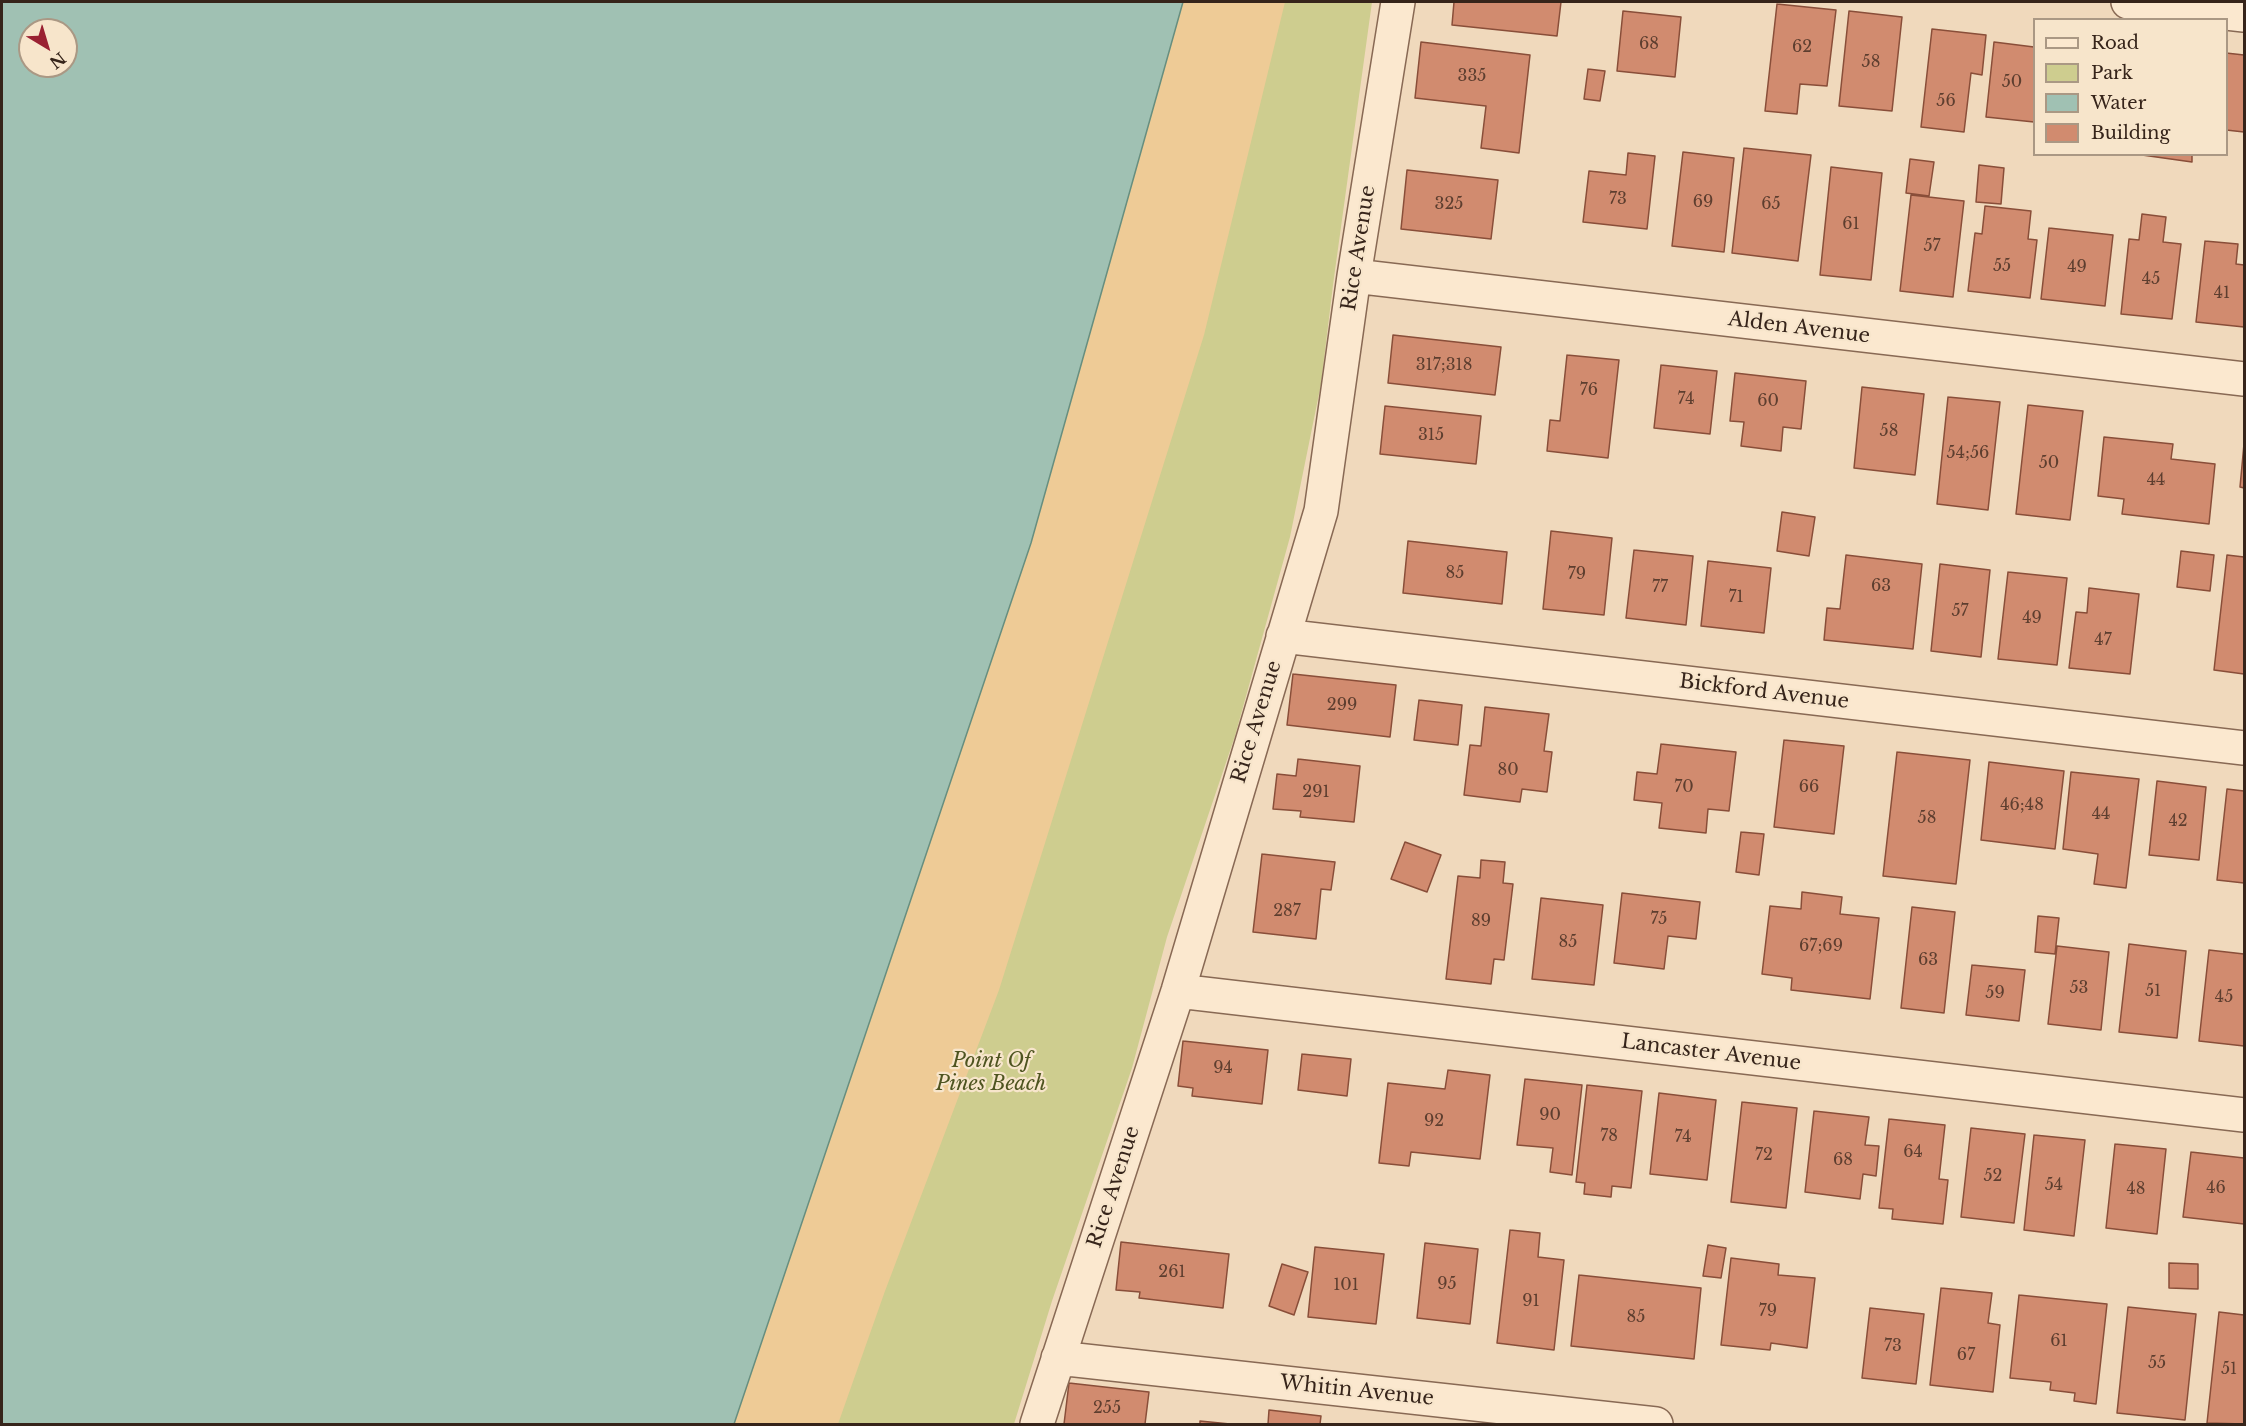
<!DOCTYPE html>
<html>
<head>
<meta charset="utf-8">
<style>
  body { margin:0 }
  #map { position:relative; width:2246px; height:1426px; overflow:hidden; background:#f0d9bc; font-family:"Libre Baskerville",serif }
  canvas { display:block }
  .frame { position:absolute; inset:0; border:3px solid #36241a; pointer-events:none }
  .legend { position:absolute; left:2033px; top:18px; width:195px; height:138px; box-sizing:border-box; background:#f7e5cb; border:2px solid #aa9884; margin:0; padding:8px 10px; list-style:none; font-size:18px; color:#36241a }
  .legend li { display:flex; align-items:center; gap:12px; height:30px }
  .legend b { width:30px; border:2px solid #aa9884 }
  .north { position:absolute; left:18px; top:18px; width:60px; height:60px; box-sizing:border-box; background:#f7e5cb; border:2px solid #aa9884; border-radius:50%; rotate:142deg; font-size:16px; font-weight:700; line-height:24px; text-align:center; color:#36241a }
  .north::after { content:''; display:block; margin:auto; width:21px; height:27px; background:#9a2132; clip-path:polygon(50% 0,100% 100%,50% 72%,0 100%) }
</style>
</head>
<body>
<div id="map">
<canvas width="2246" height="1426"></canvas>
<div class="frame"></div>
<ul class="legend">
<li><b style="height:8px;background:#fbe8cf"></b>Road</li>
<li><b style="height:16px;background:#cecd8f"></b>Park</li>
<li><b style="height:16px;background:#a0c1b3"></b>Water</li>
<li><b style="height:16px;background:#d18b6f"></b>Building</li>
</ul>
<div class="north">N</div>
</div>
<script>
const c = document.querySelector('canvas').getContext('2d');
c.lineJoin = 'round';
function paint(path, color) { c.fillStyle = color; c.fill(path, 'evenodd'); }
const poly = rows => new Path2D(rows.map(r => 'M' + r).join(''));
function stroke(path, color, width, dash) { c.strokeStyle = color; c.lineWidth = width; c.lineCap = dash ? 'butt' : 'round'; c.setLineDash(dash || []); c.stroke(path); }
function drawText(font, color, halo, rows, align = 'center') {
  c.font = font + ' "Libre Baskerville",serif'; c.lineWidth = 4.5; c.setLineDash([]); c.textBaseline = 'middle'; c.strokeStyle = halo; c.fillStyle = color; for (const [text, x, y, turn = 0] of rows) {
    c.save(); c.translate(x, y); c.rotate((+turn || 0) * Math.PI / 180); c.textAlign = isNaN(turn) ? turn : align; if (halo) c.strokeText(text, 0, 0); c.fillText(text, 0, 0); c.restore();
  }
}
paint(poly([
  [1183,2,1372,2,1333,285,1321,384,1290,537,1235,736,1167,937,1132,1068,1052,1301,1014,1424,734,1424]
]), '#cecd8f');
paint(poly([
  [1183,2,1285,2,1204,335,999,990,885,1291,838,1424,734,1424,1031,543]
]), '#eecb96');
const water = poly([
  [2,2,1183,2,1031,543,734,1424,2,1424,2,2],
  [30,30,66,30,66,66,30,66,30,30]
]);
paint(water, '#a0c1b3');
stroke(water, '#678e7f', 1.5);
const building = poly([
  [1454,2,1561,2,1557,36,1452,25,1454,2],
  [1777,4,1836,10,1827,86,1800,84,1797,114,1765,111,1777,4],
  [1623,11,1681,17,1675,77,1617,71,1623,11],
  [1849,11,1902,17,1892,111,1839,106,1849,11],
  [1932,29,1986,35,1982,75,1971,73,1964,132,1921,127,1932,29],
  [1421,42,1530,55,1519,153,1481,148,1486,106,1415,98,1421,42],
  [1994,42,2034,47,2034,122,1986,117,1994,42],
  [2226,53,2244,55,2244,132,2226,130,2226,53],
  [1588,69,1605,71,1600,101,1584,99,1588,69],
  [1744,148,1811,155,1798,261,1732,253,1744,148],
  [1683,152,1734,158,1724,252,1672,246,1683,152],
  [1628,153,1655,156,1647,229,1583,222,1589,171,1626,175,1628,153],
  [2135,154,2192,154,2192,162,2135,154],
  [1910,159,1934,162,1929,196,1906,193,1910,159],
  [1979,165,2004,168,2001,204,1976,202,1979,165],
  [1831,167,1882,173,1871,280,1820,275,1831,167],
  [1407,170,1498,180,1491,239,1401,229,1407,170],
  [1911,195,1964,201,1953,297,1900,291,1911,195],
  [1985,206,2031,211,2028,239,2037,240,2030,298,1968,291,1975,233,1982,234,1985,206],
  [2142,214,2166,217,2163,242,2181,244,2172,319,2121,314,2129,239,2139,240,2142,214],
  [2049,228,2113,235,2105,306,2041,299,2049,228],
  [2205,241,2238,244,2236,264,2244,265,2244,327,2196,322,2205,241],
  [1393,335,1501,347,1495,395,1388,383,1393,335],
  [1567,355,1619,360,1608,458,1547,451,1550,420,1560,421,1567,355],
  [1661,365,1717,371,1710,434,1654,428,1661,365],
  [1735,373,1806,381,1801,429,1783,427,1781,451,1741,446,1744,422,1730,421,1735,373],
  [1862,387,1924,394,1915,475,1854,468,1862,387],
  [1948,397,2000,402,1988,510,1937,504,1948,397],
  [2028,405,2083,411,2070,520,2016,514,2028,405],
  [1385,406,1481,416,1476,464,1380,454,1385,406],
  [2104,437,2173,444,2171,459,2215,464,2209,524,2122,514,2124,499,2098,496,2104,437],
  [2244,444,2244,488,2240,487,2244,444],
  [1782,512,1815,517,1809,556,1777,551,1782,512],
  [1551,531,1612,538,1604,615,1543,609,1551,531],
  [1408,541,1507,552,1502,604,1403,593,1408,541],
  [1634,550,1693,556,1686,625,1626,618,1634,550],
  [2181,551,2214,555,2210,591,2177,587,2181,551],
  [1846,555,1922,564,1913,649,1824,640,1827,608,1840,609,1846,555],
  [2227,555,2244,557,2244,674,2214,670,2227,555],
  [1708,561,1771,568,1764,633,1701,626,1708,561],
  [1940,564,1990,570,1981,657,1931,651,1940,564],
  [2008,572,2067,578,2057,665,1998,659,2008,572],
  [2089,588,2139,594,2130,674,2069,668,2076,612,2087,613,2089,588],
  [1293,674,1396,685,1390,737,1287,725,1293,674],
  [1419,700,1462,705,1458,745,1414,740,1419,700],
  [1485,707,1549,714,1544,751,1552,752,1547,792,1522,789,1520,802,1464,795,1470,745,1481,746,1485,707],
  [1784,740,1844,746,1834,834,1774,827,1784,740],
  [1661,744,1736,752,1729,811,1708,809,1706,833,1659,828,1662,803,1634,800,1637,772,1657,774,1661,744],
  [1897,752,1970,760,1956,884,1883,876,1897,752],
  [1298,759,1360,766,1354,822,1300,817,1301,811,1273,809,1277,774,1296,776,1298,759],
  [1989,762,2064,771,2055,849,1981,840,1989,762],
  [2071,772,2139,779,2126,888,2094,884,2098,854,2063,849,2071,772],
  [2157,781,2206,787,2199,860,2149,855,2157,781],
  [2227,789,2244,791,2244,883,2217,880,2227,789],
  [1741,832,1764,834,1759,875,1736,872,1741,832],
  [1405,842,1441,855,1427,892,1391,879,1405,842],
  [1262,854,1335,862,1331,890,1321,889,1316,939,1253,932,1262,854],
  [1481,860,1505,862,1503,883,1513,884,1504,960,1494,959,1491,984,1446,979,1458,876,1480,878,1481,860],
  [1802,892,1842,897,1840,914,1879,918,1870,999,1791,990,1792,978,1762,974,1770,906,1801,909,1802,892],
  [1622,893,1700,902,1696,939,1668,936,1664,969,1614,963,1622,893],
  [1541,898,1603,905,1594,985,1532,979,1541,898],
  [1912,907,1955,912,1944,1013,1901,1008,1912,907],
  [2038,916,2059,918,2055,954,2035,952,2038,916],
  [2129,944,2186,951,2177,1038,2119,1032,2129,944],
  [2057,946,2109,952,2101,1030,2048,1024,2057,946],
  [2209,950,2244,954,2244,1046,2199,1041,2209,950],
  [1972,965,2025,970,2019,1021,1966,1015,1972,965],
  [1183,1041,1268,1050,1262,1104,1192,1096,1193,1088,1178,1086,1183,1041],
  [1302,1054,1351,1059,1347,1096,1298,1090,1302,1054],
  [1448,1070,1490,1075,1480,1159,1411,1152,1409,1166,1379,1163,1388,1083,1445,1089,1448,1070],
  [1525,1079,1582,1085,1572,1175,1550,1172,1553,1148,1517,1145,1525,1079],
  [1587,1085,1642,1091,1631,1188,1612,1186,1611,1197,1584,1194,1585,1183,1576,1182,1587,1085],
  [1659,1093,1716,1100,1707,1180,1650,1174,1659,1093],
  [1742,1102,1797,1108,1786,1208,1731,1202,1742,1102],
  [1814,1111,1869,1117,1865,1145,1879,1146,1876,1176,1863,1174,1860,1199,1805,1192,1814,1111],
  [1889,1119,1945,1125,1939,1179,1948,1180,1943,1224,1892,1219,1893,1209,1879,1208,1889,1119],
  [1971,1128,2025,1134,2014,1223,1961,1217,1971,1128],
  [2034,1135,2085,1140,2074,1236,2024,1230,2034,1135],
  [2115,1144,2166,1149,2157,1234,2106,1228,2115,1144],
  [2191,1152,2244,1158,2244,1224,2183,1217,2191,1152],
  [1510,1230,1540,1233,1538,1257,1564,1260,1554,1350,1497,1343,1510,1230],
  [1121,1242,1229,1254,1223,1308,1139,1298,1140,1292,1116,1290,1121,1242],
  [1425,1243,1478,1249,1470,1324,1417,1318,1425,1243],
  [1708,1245,1726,1248,1721,1278,1703,1276,1708,1245],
  [1315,1247,1384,1254,1376,1324,1308,1317,1315,1247],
  [1731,1258,1779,1264,1778,1275,1815,1278,1807,1348,1771,1343,1770,1350,1721,1345,1731,1258],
  [2169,1263,2198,1264,2198,1289,2169,1288,2169,1263],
  [1282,1264,1308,1272,1294,1315,1269,1306,1282,1264],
  [1579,1275,1701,1288,1694,1359,1571,1346,1579,1275],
  [1941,1288,1992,1293,1988,1323,2000,1325,1993,1392,1930,1385,1941,1288],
  [2019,1295,2107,1304,2096,1404,2074,1401,2075,1393,2050,1390,2051,1382,2010,1378,2019,1295],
  [2128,1307,2196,1314,2185,1420,2117,1413,2128,1307],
  [1870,1308,1924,1314,1916,1384,1862,1378,1870,1308],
  [2219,1312,2244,1315,2244,1424,2207,1423,2219,1312],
  [1069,1383,1149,1392,1145,1424,1064,1424,1069,1383],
  [1269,1410,1321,1416,1320,1424,1268,1424,1269,1410],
  [1200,1421,1230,1424,1200,1424,1200,1421]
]);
paint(building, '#d18b6f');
stroke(building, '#894e39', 1.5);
const street = poly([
  [2128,2,2244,15],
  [1354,276,2244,379],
  [1283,636,2244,748],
  [1178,991,2244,1115],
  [1058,1358,1656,1424],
  [1037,1424,1178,991,1321,511,1354,276,1398,2]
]);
stroke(street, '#886954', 36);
stroke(street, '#fbe8cf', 33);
drawText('16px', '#5d3e2f', null, [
  ["68",1649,44],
  ["62",1802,47],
  ["58",1871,62],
  ["335",1472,76],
  ["50",2012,82],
  ["56",1946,101],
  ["73",1618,199],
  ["69",1703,202],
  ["325",1449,204],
  ["65",1771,204],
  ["61",1851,224],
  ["57",1932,246],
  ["55",2002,266],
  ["49",2077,267],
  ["45",2151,279],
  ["41",2222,293],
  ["317;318",1444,365],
  ["76",1589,390],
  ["74",1686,399],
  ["60",1768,401],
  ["58",1889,431],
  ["315",1431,435],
  ["54;56",1968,453],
  ["50",2049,463],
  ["44",2156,480],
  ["85",1455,573],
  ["79",1577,574],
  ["63",1881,586],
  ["77",1660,587],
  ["71",1736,597],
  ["57",1960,611],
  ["49",2032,618],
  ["47",2103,640],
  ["299",1342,705],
  ["80",1508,770],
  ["70",1684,787],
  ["66",1809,787],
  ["291",1316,792],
  ["46;48",2022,805],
  ["44",2101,814],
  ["58",1927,818],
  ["42",2178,821],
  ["287",1287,911],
  ["75",1659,919],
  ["89",1481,921],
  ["85",1568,942],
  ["67;69",1821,946],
  ["63",1928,960],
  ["53",2079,988],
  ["51",2153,991],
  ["59",1995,993],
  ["45",2224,997],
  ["94",1223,1068],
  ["90",1550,1115],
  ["92",1434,1121],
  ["78",1609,1136],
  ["74",1683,1137],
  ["64",1913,1152],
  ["72",1764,1155],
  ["68",1843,1160],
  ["52",1993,1176],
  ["54",2054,1185],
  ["46",2216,1188],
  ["48",2136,1189],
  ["261",1172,1272],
  ["95",1447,1284],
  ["101",1346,1285],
  ["91",1531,1301],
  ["79",1768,1311],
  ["85",1636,1317],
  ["61",2059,1341],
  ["73",1893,1346],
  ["67",1966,1355],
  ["55",2157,1363],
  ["51",2229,1369],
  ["255",1107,1408]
]);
drawText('20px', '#36241a', '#f7e5cb', [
  ["Rice Avenue",1359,248,-81],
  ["Alden Avenue",1799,328,7],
  ["Bickford Avenue",1764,692,7],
  ["Rice Avenue",1257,722,-73],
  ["Lancaster Avenue",1711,1053,7],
  ["Rice Avenue",1114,1187,-72],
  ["Whitin Avenue",1357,1391,6]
]);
drawText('italic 20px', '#4e5420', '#f7e5cb', [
  ["Point Of",991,1061],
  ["Pines Beach",991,1084]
]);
</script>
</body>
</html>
